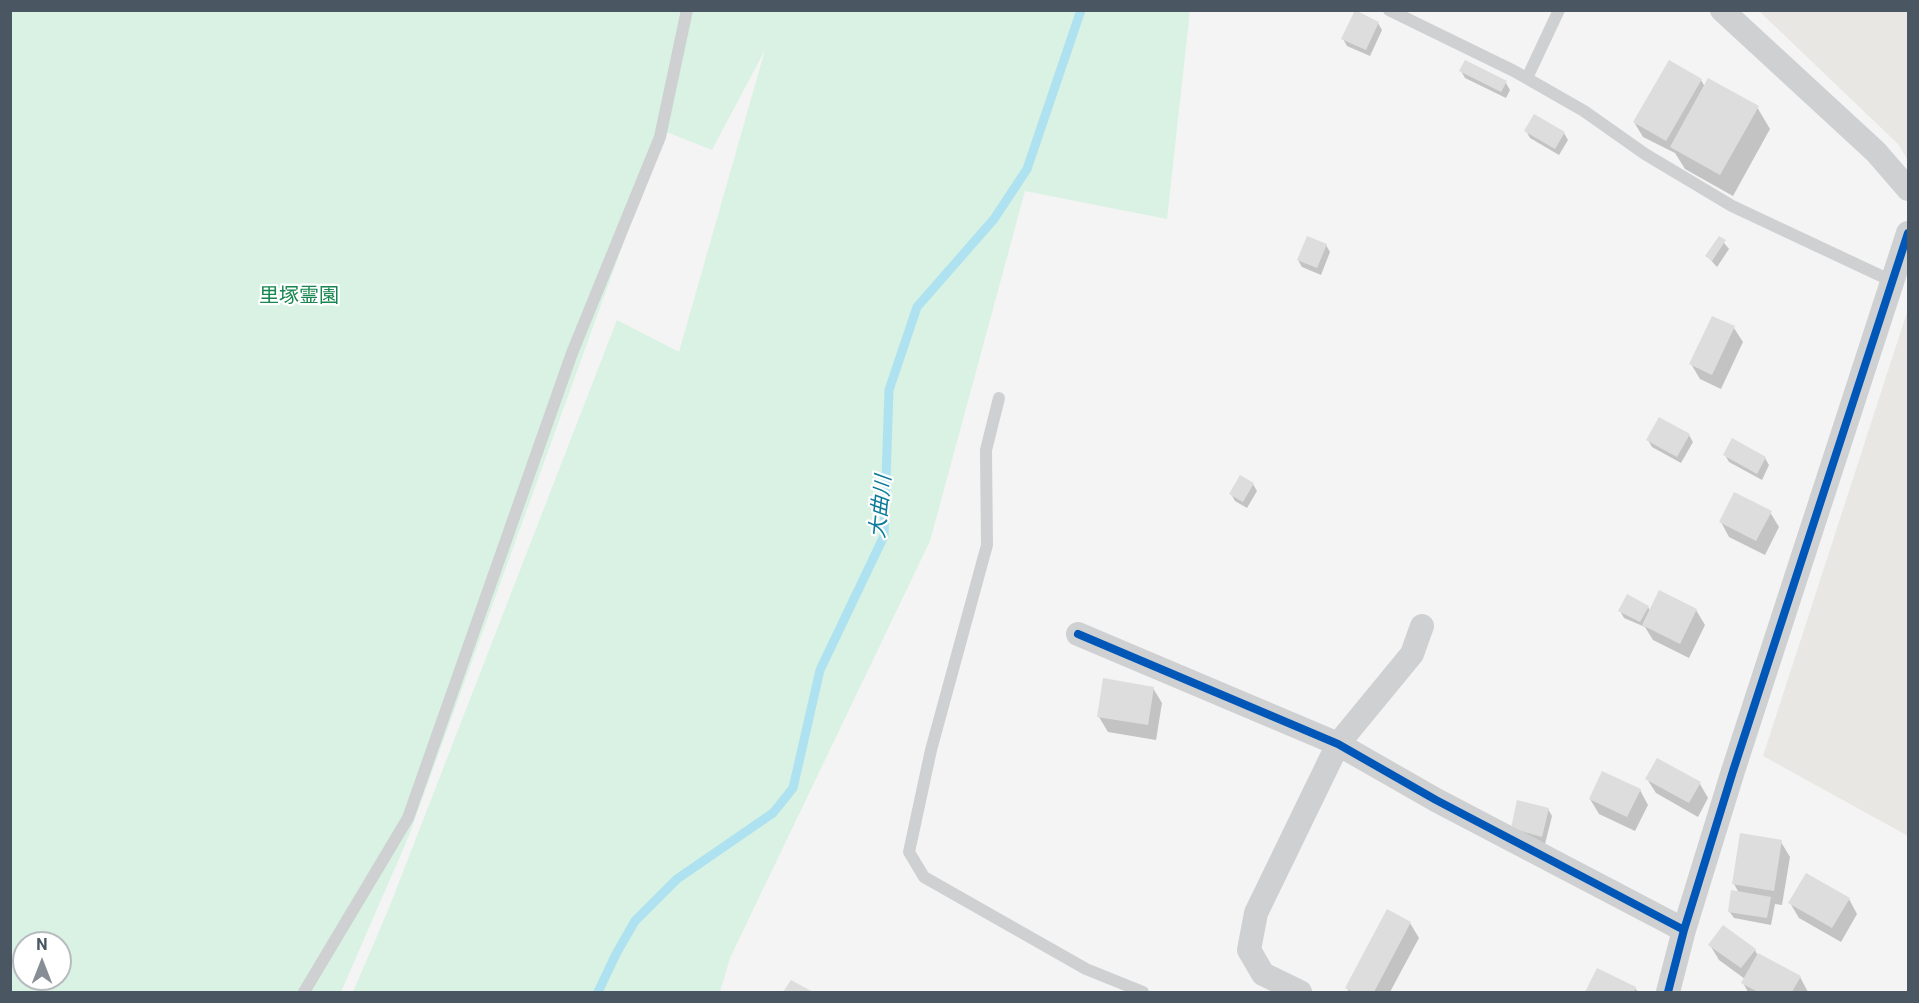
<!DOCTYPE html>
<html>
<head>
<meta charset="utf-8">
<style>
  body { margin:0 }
  #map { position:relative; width:1919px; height:1003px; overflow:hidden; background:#f4f4f4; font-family:Roboto,sans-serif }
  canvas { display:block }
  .frame { position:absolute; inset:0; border:12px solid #4a5661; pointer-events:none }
  .north { position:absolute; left:12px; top:931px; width:60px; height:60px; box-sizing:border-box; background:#fff; border:2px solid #b7bbc0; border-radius:50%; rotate:0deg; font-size:16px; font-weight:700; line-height:24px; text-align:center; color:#4a5661 }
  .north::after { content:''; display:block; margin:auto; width:21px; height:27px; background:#868d94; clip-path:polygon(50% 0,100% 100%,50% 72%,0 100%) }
</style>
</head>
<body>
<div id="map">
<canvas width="1919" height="1003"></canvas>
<div class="frame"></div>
<div class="north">N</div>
</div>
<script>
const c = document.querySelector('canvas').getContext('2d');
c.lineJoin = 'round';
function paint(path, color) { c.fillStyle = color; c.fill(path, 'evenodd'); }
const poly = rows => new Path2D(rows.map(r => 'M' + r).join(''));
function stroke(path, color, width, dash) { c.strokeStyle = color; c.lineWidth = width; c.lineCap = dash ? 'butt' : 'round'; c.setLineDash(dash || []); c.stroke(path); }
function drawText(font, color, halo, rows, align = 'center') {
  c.font = font + ' Roboto,"Noto Sans JP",sans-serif'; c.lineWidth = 4.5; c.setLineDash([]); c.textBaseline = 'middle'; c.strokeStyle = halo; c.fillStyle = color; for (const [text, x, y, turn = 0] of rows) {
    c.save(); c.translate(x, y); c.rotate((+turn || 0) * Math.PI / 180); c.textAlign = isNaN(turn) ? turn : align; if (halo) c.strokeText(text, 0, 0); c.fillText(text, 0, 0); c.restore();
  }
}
paint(poly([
  [1759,11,1908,11,1908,161,1899,145],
  [1908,309,1908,836,1763,756]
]), '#e8e7e3');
paint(poly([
  [10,11,1190,11,1167,219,1025,191,930,541,730,958,720,992,353,992,389,908,617,320,679,352,765,50,712,150,664,131,408,838,341,992,11,992],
  [24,943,60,943,60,979,24,979]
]), '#d9f2e3');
paint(poly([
  [1378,23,1382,30,1370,56,1347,46,1343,39],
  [1465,62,1506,83,1510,90,1506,98,1465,78,1461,71],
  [1701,80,1705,87,1757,107,1770,129,1733,196,1685,169,1675,153,1643,137,1634,122],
  [1526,131,1564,133,1568,140,1559,155,1530,138],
  [1720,238,1729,249,1717,267,1707,256],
  [1326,245,1330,252,1321,275,1302,267,1298,260],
  [1713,318,1734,328,1743,342,1721,389,1700,379,1691,364],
  [1689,435,1693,442,1681,463,1652,447,1648,440],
  [1725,455,1765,458,1769,465,1762,480,1729,462],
  [1253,484,1257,491,1247,508,1235,501,1231,494],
  [1770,512,1779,527,1765,555,1729,537,1721,522],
  [1648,607,1651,612,1696,610,1705,625,1689,658,1653,640,1645,627,1624,618,1620,611],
  [1153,688,1162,703,1156,740,1108,732,1099,717],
  [1647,779,1700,784,1708,798,1698,817,1656,793],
  [1640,790,1648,805,1635,831,1599,814,1590,799],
  [1548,809,1552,816,1545,844,1512,827],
  [1781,842,1790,857,1782,905,1775,904,1771,925,1734,918,1729,911,1739,893,1734,884],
  [1849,899,1857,914,1841,942,1799,918,1790,903],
  [1388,911,1410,923,1419,938,1390,992,1349,992,1347,988],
  [1710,945,1755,950,1758,956,1800,977,1808,992,1748,992,1743,983,1745,979,1719,960],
  [1598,970,1635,988,1638,992,1587,992]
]), '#0003');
stroke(poly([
  [598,992,616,954,635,921,677,879,773,813,793,788,820,670,884,536,889,390,917,307,994,219,1027,169,1081,10]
]), '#aee2f0', 9);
paint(poly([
  [1355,10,1379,22,1366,50,1341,39],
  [1465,60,1507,81,1501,92,1459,71],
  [1669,60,1702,79,1666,141,1633,122],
  [1708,78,1759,106,1720,175,1670,147],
  [1534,114,1565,132,1555,149,1524,131],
  [1307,236,1327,244,1317,268,1297,260],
  [1719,236,1726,240,1712,261,1705,256],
  [1712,316,1735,326,1712,375,1689,364],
  [1659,417,1690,434,1677,457,1646,440],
  [1732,438,1766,457,1757,474,1723,455],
  [1240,475,1254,483,1243,502,1229,494],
  [1734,492,1772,511,1756,541,1719,522],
  [1659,590,1697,609,1680,644,1642,625],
  [1627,594,1649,606,1640,622,1618,611],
  [1103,678,1154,687,1148,725,1097,717],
  [1657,758,1701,782,1689,803,1645,779],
  [1602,771,1641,789,1627,817,1589,799],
  [1517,800,1549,808,1542,837,1511,828],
  [1740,833,1782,840,1774,891,1732,884],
  [1806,873,1850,898,1832,928,1788,903],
  [1731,890,1771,897,1767,918,1728,912],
  [1387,909,1411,922,1374,992,1353,992,1345,988],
  [1723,925,1756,949,1741,968,1708,945],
  [1758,953,1801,976,1792,992,1758,992,1741,983],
  [1597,968,1636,987,1634,992,1585,992],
  [791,980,813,992,783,992]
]), '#ddddde');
stroke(poly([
  [1389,10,1514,71,1584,111,1645,154,1732,206,1894,282],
  [1527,78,1559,10],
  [999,398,986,450,987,545,931,750,909,852,924,877,1086,969,1143,992],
  [304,992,408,818,572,353,660,137,687,10]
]), '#ced0d2', 12);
stroke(poly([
  [1722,10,1876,152,1908,189],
  [1078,634,1338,744,1436,800,1684,930],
  [1300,992,1263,974,1249,950,1256,913,1338,744,1412,654,1422,626],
  [1668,992,1684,930,1733,771,1908,233]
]), '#ced0d2', 24);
stroke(poly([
  [1078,634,1338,744,1436,800,1684,930],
  [1668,992,1684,930,1733,771,1908,233]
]), '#0057b8', 8);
drawText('20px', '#17864f', '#fff', [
  ["里塚霊園",299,297]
]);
drawText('italic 21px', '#0c7c9b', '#fff', [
  ["大曲川",882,507,-84]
]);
</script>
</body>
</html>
